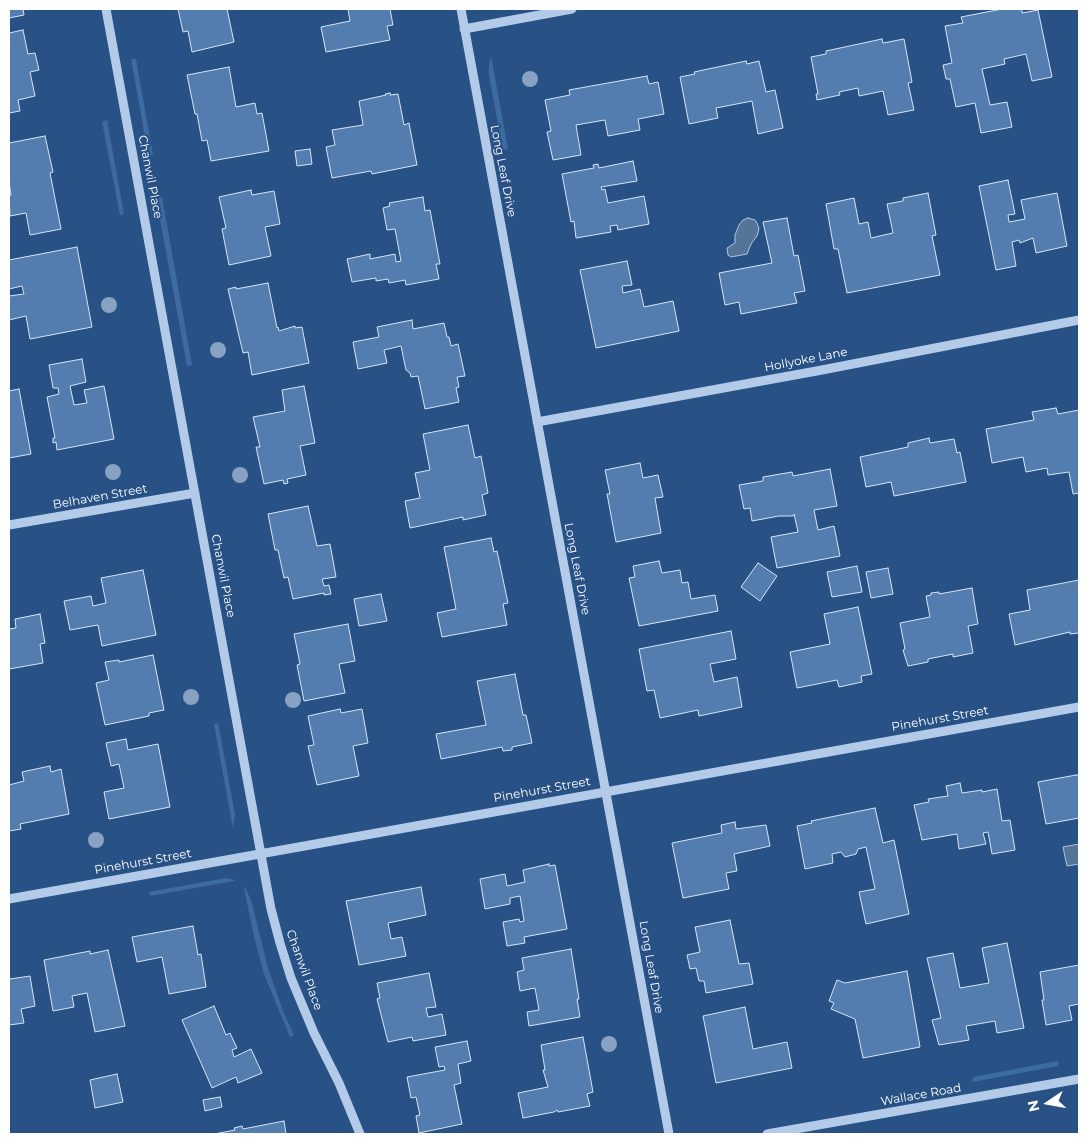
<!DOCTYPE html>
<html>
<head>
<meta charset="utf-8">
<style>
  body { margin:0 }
  #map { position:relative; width:1088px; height:1143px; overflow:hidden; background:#285186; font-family:Montserrat,sans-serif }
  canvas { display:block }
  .frame { position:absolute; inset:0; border:10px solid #fff; pointer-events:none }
  .north { position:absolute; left:1023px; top:1078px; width:50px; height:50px; -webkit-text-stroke:4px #285186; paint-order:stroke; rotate:258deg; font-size:14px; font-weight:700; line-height:20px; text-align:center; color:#fff }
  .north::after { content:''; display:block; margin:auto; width:18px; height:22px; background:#fff; clip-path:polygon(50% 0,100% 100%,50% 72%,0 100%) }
</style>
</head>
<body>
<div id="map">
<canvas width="1088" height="1143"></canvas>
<div class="frame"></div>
<div class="north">N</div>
</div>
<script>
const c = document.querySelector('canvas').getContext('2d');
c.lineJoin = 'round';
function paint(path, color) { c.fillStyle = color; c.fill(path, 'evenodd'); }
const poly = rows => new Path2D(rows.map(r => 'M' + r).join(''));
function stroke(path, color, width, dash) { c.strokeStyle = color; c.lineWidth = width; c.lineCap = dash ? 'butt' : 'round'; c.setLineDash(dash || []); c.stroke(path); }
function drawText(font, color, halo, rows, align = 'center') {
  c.font = font + ' Montserrat,sans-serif'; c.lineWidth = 4; c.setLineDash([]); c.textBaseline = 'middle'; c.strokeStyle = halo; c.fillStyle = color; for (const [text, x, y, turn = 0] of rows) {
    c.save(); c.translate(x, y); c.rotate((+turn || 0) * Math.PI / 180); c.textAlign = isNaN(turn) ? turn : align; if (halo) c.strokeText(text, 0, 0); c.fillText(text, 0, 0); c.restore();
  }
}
paint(poly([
  [491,56,508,149,503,150,489,76,489,66],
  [131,59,136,59,153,155,150,155,149,147,147,148],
  [107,120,124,214,120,215,102,122],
  [162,197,192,365,187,366,156,198],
  [218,723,235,814,233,829,214,724],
  [226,878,235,880,235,881,150,896,149,892],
  [245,887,251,900,268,968,283,1011,294,1035,290,1037,264,974,254,937,244,888],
  [1058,1061,1058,1066,973,1082,973,1077]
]), '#3c6ba2');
const water = poly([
  [748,218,755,220,757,223,759,229,757,236,751,244,747,254,731,257,728,255,727,248,735,243,735,235,739,225,743,220,748,218],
  [1079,844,1079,864,1067,866,1063,847,1079,844]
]);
paint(water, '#567398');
stroke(water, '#a8c6e8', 1);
const building = poly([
  [9,9,23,9,24,15,9,18,9,9],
  [178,9,227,9,234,42,192,52,188,31,183,32,178,9],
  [348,9,390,9,393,25,387,26,390,40,326,52,321,27,350,21,348,9],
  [1002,9,1022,9,1022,13,1038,10,1052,77,1032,81,1026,54,1004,59,1005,64,982,69,990,105,1007,102,1012,127,981,133,975,103,956,107,950,79,946,79,943,65,952,63,945,26,963,23,961,17,1002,9],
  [23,30,28,54,35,53,39,70,30,72,35,96,18,100,20,111,9,113,9,33,23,30],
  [882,39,883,43,904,39,912,82,908,83,914,110,888,115,883,91,859,96,858,88,839,92,840,95,817,100,816,94,818,94,811,57,826,54,826,51,882,39],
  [746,61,747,64,759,61,766,92,775,90,783,128,758,134,752,101,716,108,718,118,689,124,680,77,695,74,694,72,746,61],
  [229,67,236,107,255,103,257,114,262,113,269,151,211,161,207,140,202,141,197,114,195,114,187,75,229,67],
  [647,76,649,84,658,82,664,114,638,119,640,130,608,136,605,120,576,125,581,155,553,160,547,132,551,131,545,100,570,95,569,90,647,76],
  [390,93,390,95,398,94,404,125,409,123,417,165,372,174,371,171,332,178,326,147,335,145,332,130,363,125,359,101,386,95,385,94,390,93],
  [45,136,53,172,50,173,61,229,30,235,26,213,10,216,9,196,11,195,9,182,9,143,45,136],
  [310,149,312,164,297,166,295,151,310,149],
  [633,161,637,181,601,187,602,190,605,189,608,203,644,196,649,224,618,230,617,225,610,226,611,232,576,238,574,221,571,222,562,174,594,168,593,165,598,164,599,168,633,161],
  [1008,180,1015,214,1008,215,1009,222,1025,219,1021,200,1057,193,1067,246,1036,253,1033,238,1020,243,1019,240,1012,242,1016,266,996,270,979,186,1008,180],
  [251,190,252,195,274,191,280,224,265,227,271,256,229,265,222,229,226,228,219,197,251,190],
  [928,193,936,235,932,236,940,275,847,293,838,249,834,249,826,204,854,198,859,224,868,222,871,238,893,233,887,204,903,201,903,198,928,193],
  [423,197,425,211,430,210,440,264,436,264,439,279,406,285,405,280,389,283,388,279,376,281,376,278,352,282,347,259,370,254,370,259,395,254,396,262,401,261,395,229,387,230,383,208,390,206,389,203,423,197],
  [787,218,794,256,798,255,805,291,794,293,797,303,741,314,739,302,725,305,719,273,772,263,763,222,787,218],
  [77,247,92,327,30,339,26,316,9,320,9,296,24,294,22,286,9,289,9,260,77,247],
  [627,261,632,285,622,286,623,293,640,289,644,307,673,301,679,331,596,348,580,270,627,261],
  [268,283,277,328,278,327,279,331,295,326,295,328,302,327,309,363,252,375,248,352,243,353,228,289,236,287,236,289,268,283],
  [412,320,413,329,444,323,447,337,449,337,451,346,458,344,465,376,457,377,459,387,456,388,459,402,425,409,418,376,411,377,410,373,406,370,401,346,384,350,387,363,358,369,353,342,379,337,377,327,412,320],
  [82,359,86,382,70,386,74,405,87,403,84,390,104,386,114,439,57,450,56,442,53,443,53,438,55,438,47,397,59,394,58,388,53,388,49,365,82,359],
  [304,386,315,443,300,446,306,475,287,479,288,483,284,484,283,480,264,484,256,447,260,447,253,417,285,411,282,390,304,386],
  [19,389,31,454,9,458,9,391,19,389],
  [1056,408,1058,414,1079,410,1079,493,1073,494,1069,472,1048,475,1047,468,1026,472,1023,457,992,463,986,429,1034,420,1032,412,1056,408],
  [468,425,475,458,481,456,488,493,482,495,486,515,463,520,463,517,410,528,405,501,420,498,415,473,430,470,423,434,468,425],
  [929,438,930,443,954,439,957,453,960,452,966,482,894,496,891,482,866,487,860,457,908,447,908,443,929,438],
  [640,463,643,478,658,475,663,497,655,498,661,533,616,542,607,494,610,494,605,470,640,463],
  [830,469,837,506,814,510,818,530,834,526,840,556,777,568,771,537,798,532,794,514,793,516,779,516,752,521,750,508,744,509,739,485,763,481,763,477,792,472,793,476,830,469],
  [308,506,317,546,330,544,336,577,322,579,324,586,329,585,331,594,324,595,324,593,293,599,288,577,284,578,278,550,275,550,268,514,308,506],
  [491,538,494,552,497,551,508,603,503,604,507,625,442,637,437,613,456,609,444,547,491,538],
  [659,561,662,573,680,570,682,583,688,582,691,599,715,595,718,611,639,626,629,578,635,577,633,566,659,561],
  [758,563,777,576,760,601,741,587,758,563],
  [857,566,862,592,832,597,827,572,857,566],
  [888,568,893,594,871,598,866,572,888,568],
  [143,570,156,635,102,646,98,625,70,630,64,601,91,596,93,606,106,603,101,578,143,570],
  [1079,580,1079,633,1070,634,1070,632,1015,645,1009,614,1030,610,1027,590,1079,580],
  [972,588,978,624,968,626,973,653,953,657,953,654,928,659,928,662,908,666,903,650,905,649,900,623,930,617,926,596,931,595,931,593,939,592,939,594,972,588],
  [381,594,387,621,359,626,354,599,381,594],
  [858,607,872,674,861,676,862,682,839,687,837,680,797,688,790,652,830,644,824,614,858,607],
  [40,614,45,643,40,644,43,663,9,669,9,629,16,628,15,619,40,614],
  [348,624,355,661,339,664,345,693,304,701,297,665,300,664,294,634,348,624],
  [731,631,736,659,710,664,714,682,737,677,742,707,699,716,698,710,660,718,654,690,647,691,639,649,731,631],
  [153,655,164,710,149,713,149,716,105,725,96,683,109,680,105,662,119,660,119,662,153,655],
  [515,674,523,715,526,715,532,743,512,747,512,750,503,751,502,747,441,759,436,734,486,725,477,681,515,674],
  [340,709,341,713,362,709,368,743,353,746,359,776,317,785,308,746,314,745,308,716,340,709],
  [126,739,128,750,158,744,170,807,109,819,104,792,124,788,119,764,111,766,106,743,126,739],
  [50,766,51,772,61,769,69,814,20,824,21,829,9,831,9,785,24,781,22,772,50,766],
  [1076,775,1079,775,1079,818,1046,824,1038,782,1076,775],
  [960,783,962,793,982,790,982,792,997,789,1002,821,1010,820,1015,850,992,854,988,832,983,833,986,844,959,849,957,834,922,840,914,805,929,802,928,799,948,796,946,786,960,783],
  [875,808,883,843,894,840,909,914,866,924,859,892,875,889,866,847,858,849,856,854,845,857,841,852,832,854,833,863,805,869,797,826,812,823,811,821,875,808],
  [735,822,736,829,766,825,770,846,734,854,737,871,726,873,729,889,683,898,672,843,722,833,721,825,735,822],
  [549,864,549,866,555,865,567,929,524,937,525,943,507,946,503,922,519,919,520,922,524,921,520,896,510,898,510,904,485,909,480,879,505,874,507,886,525,882,523,870,549,864],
  [421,887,426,915,388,923,391,939,402,937,406,956,359,965,346,901,421,887],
  [730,920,739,964,749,963,753,984,706,993,704,981,699,981,696,968,690,969,687,955,700,952,695,927,730,920],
  [193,926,198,955,201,954,206,987,169,994,162,957,137,962,132,937,193,926],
  [1007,943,1024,1028,997,1033,995,1021,966,1026,969,1040,939,1045,932,1020,941,1018,927,958,953,953,960,988,989,983,982,948,1007,943],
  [571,949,579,999,577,999,580,1017,529,1026,527,1012,539,1010,535,988,520,991,517,972,524,970,522,958,571,949],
  [108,950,125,1026,95,1032,87,993,72,996,74,1007,53,1011,44,960,90,951,90,954,108,950],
  [1079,965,1079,1004,1069,1006,1072,1020,1046,1025,1042,1000,1044,1000,1040,972,1079,965],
  [907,971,920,1047,863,1058,855,1019,831,1009,834,1003,829,1001,837,980,845,983,907,971],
  [429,973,436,1007,426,1008,428,1017,442,1014,446,1035,413,1041,412,1037,388,1042,377,999,380,998,377,983,429,973],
  [9,975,10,979,30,976,35,1006,21,1009,24,1023,9,1025,9,975],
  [214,1006,226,1035,230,1033,237,1048,232,1050,234,1057,251,1049,262,1073,238,1083,236,1077,212,1088,182,1020,214,1006],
  [745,1007,753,1049,787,1042,792,1068,716,1083,703,1016,745,1007],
  [583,1037,593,1092,587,1094,590,1106,558,1112,557,1110,554,1112,523,1118,518,1093,548,1087,543,1070,545,1070,541,1045,583,1037],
  [467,1041,471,1061,458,1064,461,1083,454,1085,462,1124,419,1133,416,1116,420,1115,416,1097,411,1098,407,1077,445,1070,444,1066,439,1067,435,1047,467,1041],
  [117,1074,123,1102,95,1108,90,1080,117,1074],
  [220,1097,222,1107,205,1111,203,1100,220,1097],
  [284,1121,286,1134,214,1134,235,1130,234,1128,242,1126,243,1129,284,1121]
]);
paint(building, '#547daf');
stroke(building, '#d6e5f6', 1);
stroke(poly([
  [106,9,271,909,280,943,291,978,314,1033,339,1083,360,1134],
  [461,9,669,1134],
  [464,29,572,9],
  [537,422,822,370,1079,320],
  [9,525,195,493],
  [9,899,1079,707],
  [767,1134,1079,1079]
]), '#b3cbe8', 9);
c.fillStyle = '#88a2c4';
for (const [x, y] of [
  [530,79],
  [109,305],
  [218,350],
  [113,472],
  [240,475],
  [191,697],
  [293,700],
  [96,840],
  [609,1044]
]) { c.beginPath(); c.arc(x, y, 8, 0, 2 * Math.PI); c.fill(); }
drawText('12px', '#fff', '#285186', [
  ["Long Leaf Drive",503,171,79],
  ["Chanwil Place",150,177,79],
  ["Hollyoke Lane",806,360,-11],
  ["Belhaven Street",100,497,-10],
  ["Long Leaf Drive",577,569,79],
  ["Chanwil Place",223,576,79],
  ["Pinehurst Street",940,719,-10],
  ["Pinehurst Street",542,790,-10],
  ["Pinehurst Street",143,862,-10],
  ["Long Leaf Drive",651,967,80],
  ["Chanwil Place",304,970,70],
  ["Wallace Road",921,1095,-10]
]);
</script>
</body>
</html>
